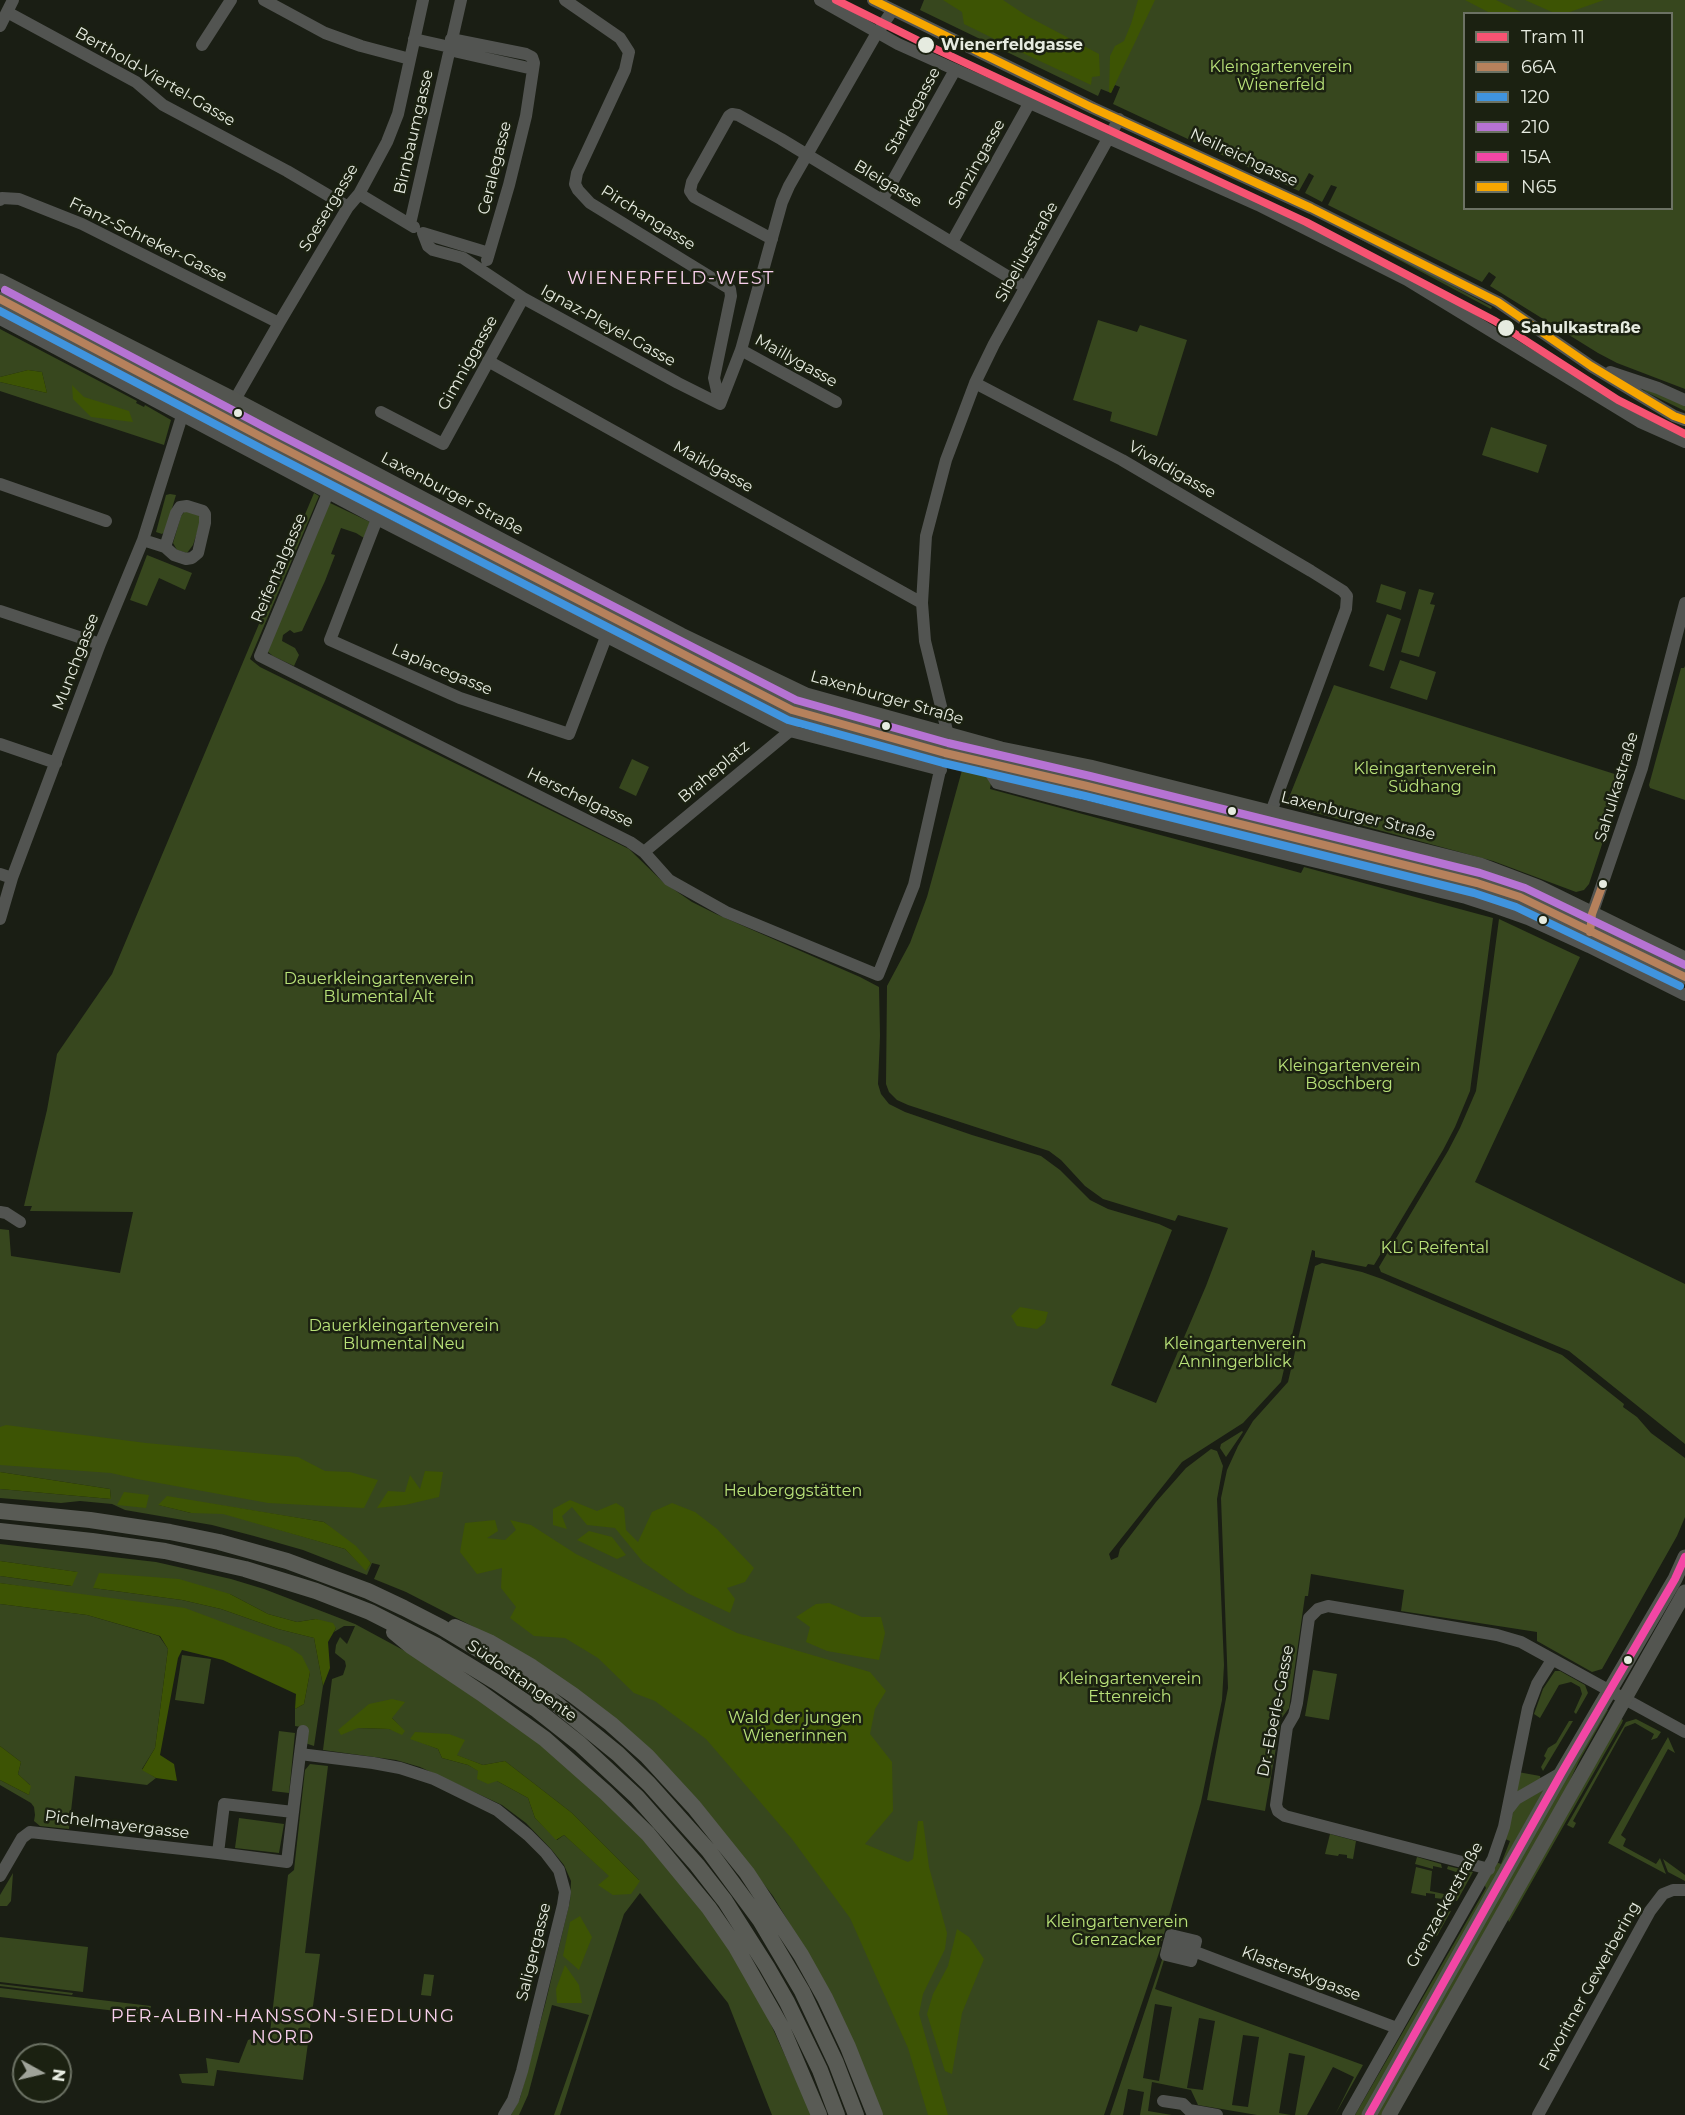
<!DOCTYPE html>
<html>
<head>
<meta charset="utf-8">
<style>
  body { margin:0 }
  #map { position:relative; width:1685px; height:2115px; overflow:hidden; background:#1a1e14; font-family:Montserrat,sans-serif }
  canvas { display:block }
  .legend { position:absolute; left:1463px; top:12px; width:210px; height:198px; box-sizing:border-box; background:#1b2111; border:2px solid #6c7264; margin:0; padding:8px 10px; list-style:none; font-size:18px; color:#e6ebe0 }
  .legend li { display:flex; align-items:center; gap:12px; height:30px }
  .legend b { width:30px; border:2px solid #6c7264 }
  .north { position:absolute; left:12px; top:2043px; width:60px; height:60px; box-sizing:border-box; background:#1b2111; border:2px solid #6c7264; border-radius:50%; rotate:98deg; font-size:16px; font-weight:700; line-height:24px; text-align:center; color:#e6ebe0 }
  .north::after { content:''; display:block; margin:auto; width:21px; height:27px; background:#9fa399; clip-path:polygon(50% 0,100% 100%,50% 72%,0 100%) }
</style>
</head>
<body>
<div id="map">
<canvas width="1685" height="2115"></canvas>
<ul class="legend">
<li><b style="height:8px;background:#f65372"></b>Tram 11</li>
<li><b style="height:8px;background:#b6815c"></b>66A</li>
<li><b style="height:8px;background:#4094de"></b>120</li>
<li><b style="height:8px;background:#b673d3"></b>210</li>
<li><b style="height:8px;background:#f346a5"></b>15A</li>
<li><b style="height:8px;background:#f7a600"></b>N65</li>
</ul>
<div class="north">N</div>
</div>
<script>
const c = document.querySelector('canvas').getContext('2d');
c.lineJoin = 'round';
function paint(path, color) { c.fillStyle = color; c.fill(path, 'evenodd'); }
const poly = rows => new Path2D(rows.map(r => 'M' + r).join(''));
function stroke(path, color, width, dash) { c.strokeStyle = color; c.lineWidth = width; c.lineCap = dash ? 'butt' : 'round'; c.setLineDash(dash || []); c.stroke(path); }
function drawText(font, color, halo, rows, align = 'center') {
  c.font = font + ' Montserrat,sans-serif'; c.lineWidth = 5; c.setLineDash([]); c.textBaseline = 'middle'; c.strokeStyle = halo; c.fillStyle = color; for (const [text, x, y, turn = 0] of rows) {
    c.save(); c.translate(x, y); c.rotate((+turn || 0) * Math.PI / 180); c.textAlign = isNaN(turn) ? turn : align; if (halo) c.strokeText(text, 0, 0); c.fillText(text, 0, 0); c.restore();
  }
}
paint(poly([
  [924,0,1685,0,1685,389,1617,363,1598,353,1490,286,1496,277,1489,272,1482,282,1328,205,1337,187,1331,185,1322,202,1305,193,1314,176,1309,173,1299,191,1113,104,1120,87,1115,85,1111,93,1101,89,1098,96,920,10],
  [1464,14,1672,14,1672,208,1464,208],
  [1341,229,1419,268,1492,307,1491,309],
  [1098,320,1137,332,1140,325,1187,340,1157,436,1110,421,1112,412,1073,400],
  [0,329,137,401,136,403,144,407,145,405,171,420,164,445,0,391,0,382,47,393,42,372,28,370,0,377],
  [1640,387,1685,404,1685,411,1646,392],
  [1491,427,1547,445,1538,473,1482,455],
  [314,493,319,496,250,659,260,667,629,849,663,882,692,902,716,914,860,977,879,987,880,1036,878,1084,881,1094,889,1104,905,1112,972,1135,1041,1156,1060,1170,1090,1200,1108,1209,1159,1224,1172,1230,1111,1385,1156,1403,1206,1286,1228,1228,1178,1215,1175,1221,1103,1199,1085,1186,1061,1160,1049,1151,908,1105,897,1100,889,1092,886,1084,887,986,910,943,927,897,964,763,979,767,991,783,990,789,1301,873,1304,867,1493,918,1470,1091,1455,1127,1443,1150,1374,1265,1368,1264,1366,1267,1315,1257,1315,1251,1312,1250,1281,1382,1243,1423,1182,1462,1109,1554,1111,1560,1118,1557,1120,1549,1156,1502,1186,1468,1211,1449,1217,1451,1223,1466,1217,1499,1224,1665,1222,1700,1201,1802,1162,1941,1160,1941,1159,1946,1161,1947,1104,2115,882,2115,824,1981,773,1896,698,1800,474,1627,406,1592,374,1579,380,1565,372,1563,367,1575,303,1550,254,1536,212,1525,125,1510,112,1504,80,1501,61,1503,0,1498,0,1489,111,1499,110,1489,0,1472,0,1229,9,1230,11,1256,120,1273,133,1212,30,1211,32,1206,24,1206,47,1110,57,1054,112,974],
  [167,1497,324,1522,371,1563,366,1570,345,1549,223,1513,191,1513,159,1505],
  [170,494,176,495,165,532,162,534,156,532,166,495],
  [328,502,370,522,364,538,356,533,341,528,331,554,335,555,325,581,302,631,294,633,290,630,283,635,282,641,295,648,299,655,294,666,273,656,268,652,268,648],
  [185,511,198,514,201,521,193,545,187,553,177,550,173,543,181,516],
  [147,555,192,573,185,590,159,578,147,606,130,600],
  [1381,584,1406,592,1401,610,1376,602],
  [1419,589,1434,593,1430,604,1435,605,1419,657,1401,652],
  [1387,614,1401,619,1384,671,1369,666],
  [1400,660,1436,672,1427,700,1390,688],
  [1685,666,1685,800,1650,788,1649,785,1681,668,1684,668],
  [1334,685,1624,777,1589,884,1584,890,1576,892,1493,861,1286,805],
  [632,759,649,767,636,796,619,788],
  [1003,773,1473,890,1521,906,1519,912,1471,895,1001,778,1000,776],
  [1499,919,1580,957,1475,1182,1685,1284,1685,1444,1569,1351,1381,1272,1379,1267,1448,1151,1460,1128,1476,1091],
  [1322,1263,1362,1272,1382,1279,1562,1355,1624,1404,1623,1407,1637,1417,1651,1433,1685,1458,1685,1517,1677,1536,1602,1669,1592,1672,1537,1641,1537,1632,1401,1611,1404,1590,1311,1574,1308,1596,1305,1596,1289,1708,1281,1719,1265,1811,1207,1800,1228,1688,1221,1498,1227,1470,1238,1446,1253,1421,1288,1382,1315,1266],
  [1242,1431,1243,1432,1226,1457,1220,1448,1221,1444],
  [0,1544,156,1562,231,1579,264,1589,355,1624,416,1657,559,1754,667,1864,715,1926,763,2007,812,2115,772,2115,728,2003,640,1893,624,1914,560,2115,554,2115,589,2015,552,2005,528,2095,519,2115,511,2115,520,2098,546,2001,570,1901,571,1881,564,1865,551,1849,526,1823,502,1805,420,1767,396,1760,323,1750,332,1679,343,1675,346,1666,345,1661,335,1653,336,1645,340,1637,347,1644,355,1626,344,1626,334,1632,336,1628,316,1619,297,1622,268,1614,230,1594,93,1588,182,1600,221,1609,278,1629,314,1638,323,1686,314,1746,305,1743,307,1728,295,1726,295,1709,304,1704,310,1672,32,1588,0,1583,0,1576,71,1586,77,1572,0,1561],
  [392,1718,404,1731,389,1729,358,1728],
  [410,1738,483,1765,505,1761,572,1813,639,1880,599,1885,610,1876,564,1835,557,1840,535,1818,528,1798,468,1765,442,1758,438,1749],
  [0,1604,87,1615,159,1636,168,1649,155,1748,142,1769,156,1778,147,1785,75,1776,69,1829,40,1826,34,1821,35,1815,34,1807,31,1803,0,1785,0,1780,29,1795,30,1785,18,1774,21,1762,0,1746],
  [182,1655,211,1659,204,1704,175,1700],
  [1313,1670,1337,1674,1329,1720,1305,1716],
  [1555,1671,1560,1671,1585,1685,1588,1693,1576,1714,1574,1712,1582,1694,1580,1687,1571,1682,1559,1685,1540,1718,1534,1714,1543,1689],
  [1605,1709,1608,1710,1579,1761,1559,1804,1383,2115,1375,2115],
  [1620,1718,1623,1720,1622,1723,1509,1922,1507,1917],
  [1636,1719,1661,1732,1657,1738,1651,1740,1654,1734,1635,1723,1625,1727,1573,1821,1576,1823,1574,1827,1573,1828,1567,1825,1626,1722],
  [1569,1721,1573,1721,1543,1771,1541,1767,1546,1758,1544,1756,1548,1748,1556,1743],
  [279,1731,295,1733,289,1793,272,1791],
  [1668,1737,1675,1753,1668,1749,1621,1835,1626,1839,1623,1846,1656,1864,1660,1858,1666,1874,1608,1843],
  [310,1764,328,1766,305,1953,320,1954,303,2080,217,2070,214,2086,182,2083,179,2074,208,2073,206,2058,239,2063,248,2040,270,2033,288,1875,294,1870,305,1770],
  [1518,1772,1540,1776,1541,1780,1516,1795],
  [1544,1789,1363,2115,1355,2115,1486,1888,1484,1884,1496,1862,1501,1864,1510,1841,1505,1839,1515,1805],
  [239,1818,284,1824,279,1853,235,1848],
  [1330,1834,1356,1841,1353,1859,1347,1858,1347,1855,1339,1854,1338,1856,1325,1854],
  [1417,1857,1441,1864,1442,1868,1433,1866,1433,1869,1415,1864],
  [1663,1859,1685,1875,1685,1881,1668,1872],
  [1448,1866,1473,1872,1457,1901,1445,1899,1446,1894,1453,1895,1456,1872,1447,1869],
  [1416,1867,1432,1871,1430,1891,1444,1894,1443,1899,1435,1898,1435,1894,1426,1893,1426,1896,1411,1893],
  [13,1873,11,1901,7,1906,0,1906,0,1895],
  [1437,1909,1451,1911,1437,1936,1434,1934,1444,1915,1437,1914],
  [0,1937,88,1947,83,1992,0,1982],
  [1166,1948,1165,1957,1155,1989,1363,2065,1335,2115,1354,2077,1333,2067,1307,2115,1295,2115,1305,2056,1289,2053,1279,2113,1291,2115,1257,2115,1198,2105,1191,2090,1152,2082,1148,2111,1172,2115,1140,2115,1144,2092,1128,2089,1123,2115,1110,2115],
  [1155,2004,1172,2007,1159,2081,1143,2078],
  [1199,2018,1215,2021,1203,2090,1187,2088],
  [1243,2035,1259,2037,1248,2107,1232,2105],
  [424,1974,434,1975,431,1996,421,1995],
  [0,1984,73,1993,72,1995,0,1986],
  [0,1988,151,2006,149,2015,0,1997]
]), '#37471e');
paint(poly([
  [943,0,1003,0,1027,16,1099,54,1100,76,1092,77,1091,85,1027,55,964,24,962,12],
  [1138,0,1155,0,1111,93,1109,92,1110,56,1115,46,1124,41,1131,24],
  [1465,0,1496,0,1523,13,1490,13],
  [1525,0,1604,0,1567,13,1552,12],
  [28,370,42,372,47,393,0,382,0,377],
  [72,385,84,397,129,411,133,422,91,417,73,399],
  [1020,1307,1048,1312,1045,1323,1037,1329,1017,1326,1011,1316],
  [6,1425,146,1443,298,1457,325,1471,350,1472,378,1480,364,1508,268,1503,137,1479,111,1473,0,1465,0,1427],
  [425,1471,443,1472,439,1497,405,1505,377,1508,388,1491,405,1492,410,1475,420,1489],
  [0,1472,110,1489,111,1499,0,1489],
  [124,1492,149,1495,146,1508,117,1505],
  [167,1496,324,1522,356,1546,371,1563,366,1571,345,1549,223,1514,191,1513,158,1505],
  [570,1500,597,1511,616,1503,624,1508,626,1530,638,1542,652,1512,672,1503,695,1512,717,1529,754,1568,745,1582,727,1588,735,1599,730,1613,687,1593,643,1562,615,1528,587,1525,572,1507,562,1516,567,1529,553,1525,553,1509],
  [495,1520,498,1531,487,1538,505,1540,516,1530,510,1520,531,1525,576,1554,737,1633,870,1672,886,1691,875,1709,870,1734,892,1762,893,1811,865,1844,908,1862,913,1859,918,1821,923,1821,929,1867,947,1933,945,1949,923,1994,919,2014,948,2115,928,2115,908,2048,850,1918,792,1839,706,1739,655,1701,634,1693,598,1658,565,1638,534,1636,510,1618,516,1607,501,1588,502,1568,477,1574,460,1552,465,1523],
  [589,1531,612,1537,626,1555,617,1559,577,1540],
  [0,1561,78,1572,72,1586,0,1576],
  [99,1573,179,1579,230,1594,268,1614,297,1622,316,1619,333,1623,336,1628,328,1642,330,1668,323,1686,314,1638,278,1629,221,1609,182,1600,93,1588],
  [0,1583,185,1608,289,1647,302,1656,310,1672,304,1704,295,1709,296,1694,223,1660,182,1650,178,1658,160,1755,174,1764,177,1781,156,1778,142,1770,155,1748,168,1649,160,1636,87,1615,0,1604],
  [829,1603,862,1617,881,1617,885,1633,879,1660,827,1651,806,1642,810,1627,796,1617,816,1604],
  [392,1699,405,1702,392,1718,405,1731,402,1735,389,1729,358,1728,341,1735,338,1730,369,1704],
  [415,1732,449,1734,465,1740,457,1755,483,1765,505,1761,572,1813,640,1881,631,1894,613,1895,598,1885,609,1876,564,1835,556,1840,535,1818,528,1798,497,1781,488,1784,477,1779,478,1771,468,1765,442,1758,438,1749,410,1739],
  [0,1746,21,1762,18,1774,31,1786,29,1795,0,1780],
  [580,1916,592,1937,579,1970,563,1956,570,1922],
  [957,1929,969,1937,984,1959,962,2013,952,2074,945,2071,927,2014,933,1994,948,1966],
  [565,1965,579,1985,582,2003,557,2003,556,1989]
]), '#3d5404');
stroke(poly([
  [264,0,325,33,361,46,410,59],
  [565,0,620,38,629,52,625,70,577,173,575,184,578,190,590,203,730,289,731,296,714,378,720,404],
  [820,0,898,44,1258,205,1407,280,1640,422,1685,442],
  [873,0,1093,108,1311,208,1498,302,1591,366,1674,416,1685,420],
  [7,12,136,82,163,105,287,171,348,207],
  [0,26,13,0],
  [414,39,450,47],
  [451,39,526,54,532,57,534,63,526,116,509,185,487,260],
  [202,45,231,0],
  [449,50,533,69],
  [359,194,414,227],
  [0,200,2,198,19,199,82,224,279,323],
  [882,200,955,70],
  [410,224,461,0],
  [772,239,694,197,690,191,692,182,729,116,732,114,738,115,781,139,1025,287],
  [952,242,1030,102],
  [489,253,423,233,428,246,433,250,463,258,523,298,678,383,720,404],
  [0,319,377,519,790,731,941,770],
  [741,350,836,402],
  [488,361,922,603],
  [1610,372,1658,388,1685,400],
  [975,383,1122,460,1311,571,1343,591,1347,596,1346,609,1271,812],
  [720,404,741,350,782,202,789,186,874,38,892,11],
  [381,412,443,444,523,298],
  [225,417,279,323,348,207,359,194,387,142,398,114,423,0],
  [0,484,106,521],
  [328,493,260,656,630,842,644,852,669,880,726,912,878,975,914,885,948,735,925,641,922,603,926,536,946,460,975,383,994,344,1119,119],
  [377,519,330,640,460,698,569,734,606,637],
  [143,540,165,547,174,555,186,559,192,558,198,553,205,523,205,514,203,511,187,506,180,507,176,513,165,547],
  [0,611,100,644],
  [0,744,56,763],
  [983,761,997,783,1080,805,1466,898,1497,908,1528,919,1589,947,1685,995],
  [644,852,790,731,799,713],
  [0,874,12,878],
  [0,919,12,878,100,644,143,540,182,416],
  [1588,939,1592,914,1642,768,1685,603],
  [0,1212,6,1213,20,1222],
  [300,1754,303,1731],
  [1509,1808,1516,1799,1561,1773],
  [293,1812,224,1804,218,1853,287,1862,293,1812,300,1754,373,1763,400,1768,434,1779,497,1810,528,1835,546,1853,559,1870,565,1892,563,1905,522,2071,513,2100,504,2115],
  [1489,1869,1285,1816,1278,1811,1276,1805,1287,1727,1294,1715,1297,1703,1309,1618,1318,1609,1328,1606,1497,1635,1521,1642,1685,1732],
  [0,1876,22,1838,30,1832,218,1853],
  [1171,1935,1196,1941,1191,1961,1166,1955,1171,1935],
  [1173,1946,1193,1951,1397,2028],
  [1163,2101,1183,2104,1189,2110,1217,2115],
  [1348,2115,1493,1859,1504,1827,1528,1708,1537,1684,1552,1660],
  [1538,2115,1650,1911,1663,1894,1673,1890,1685,1890]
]), '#525451', 12);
stroke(poly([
  [0,281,235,400,681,635,806,695,1001,749,1090,767,1480,865,1538,887,1685,959],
  [0,299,271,442,792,710,945,753,1087,786,1477,883,1520,897,1685,977],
  [1369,2115,1562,1772,1675,1579,1685,1557],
  [1389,2115,1685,1592]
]), '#535550', 15);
stroke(poly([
  [0,1511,90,1520,170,1532,219,1542,287,1561,368,1591,404,1608,441,1627,509,1668,548,1697,618,1754,649,1784,709,1851,760,1920,802,1991,836,2063,856,2115],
  [0,1531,92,1541,165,1551,245,1569,316,1591,370,1612,437,1646,496,1682,537,1710,580,1744,637,1797,697,1865,725,1901,767,1967,787,2002,820,2070,837,2115],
  [455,1627,489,1642,532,1667,573,1695,611,1724,647,1756,694,1807,747,1873,801,1955,825,1998,848,2047,875,2115],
  [394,1632,411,1646,481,1693,545,1739,606,1793,648,1834,709,1908,736,1947,782,2028,819,2115]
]), '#595b55', 16);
stroke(poly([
  [0,299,271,442,792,710,945,753,1087,786,1477,883,1520,897,1685,977],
  [1590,932,1592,914,1603,884]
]), '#b6815c', 8);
stroke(poly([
  [0,311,266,451,788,720,943,763,1085,796,1474,893,1516,907,1680,986]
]), '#4094de', 8);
stroke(poly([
  [5,290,276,433,796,700,948,743,1090,776,1480,873,1525,888,1685,965]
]), '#b673d3', 8);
stroke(poly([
  [1369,2115,1562,1772,1675,1579,1685,1557]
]), '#f346a5', 8);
stroke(poly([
  [873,0,1093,108,1311,208,1498,302,1591,366,1674,416,1685,420]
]), '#f7a600', 8);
stroke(poly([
  [836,0,927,45,1306,222,1495,321,1618,400,1685,434]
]), '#f65372', 8);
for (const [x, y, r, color] of [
  [926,45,9,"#e6ebe0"],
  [1506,328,9,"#e6ebe0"],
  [238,413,5,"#e6ebe0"],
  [886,726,5,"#e6ebe0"],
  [1232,811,5,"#e6ebe0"],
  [1603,884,5,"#e6ebe0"],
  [1543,920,5,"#e6ebe0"],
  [1628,1660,5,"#e6ebe0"]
]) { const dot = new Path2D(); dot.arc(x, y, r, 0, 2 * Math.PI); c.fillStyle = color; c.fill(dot); stroke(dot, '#1b2111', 2); }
drawText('bold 16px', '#e6ebe0', '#1b2111', [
  ["Wienerfeldgasse",941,45],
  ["Sahulkastraße",1521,328]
], 'left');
drawText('16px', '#b9e279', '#1b2111', [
  ["Kleingartenverein",1281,67],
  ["Wienerfeld",1281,85],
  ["Kleingartenverein",1425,769],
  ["Südhang",1425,787],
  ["Dauerkleingartenverein",379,979],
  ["Blumental Alt",379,997],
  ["Kleingartenverein",1349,1066],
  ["Boschberg",1349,1084],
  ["KLG Reifental",1435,1248],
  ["Dauerkleingartenverein",404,1326],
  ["Blumental Neu",404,1344],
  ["Kleingartenverein",1235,1344],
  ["Anningerblick",1235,1362],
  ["Heuberggstätten",793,1491],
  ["Kleingartenverein",1130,1679],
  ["Ettenreich",1130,1697],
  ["Wald der jungen",795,1718],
  ["Wienerinnen",795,1736],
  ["Kleingartenverein",1117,1922],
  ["Grenzacker",1117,1940]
]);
drawText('16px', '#e6ebe0', '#1b2111', [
  ["Berthold-Viertel-Gasse",155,77,30],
  ["Starkegasse",913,111,-61],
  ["Birnbaumgasse",414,132,-77],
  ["Neilreichgasse",1244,158,25],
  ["Sanzingasse",977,164,-61],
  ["Ceralegasse",495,168,-76],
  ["Bleigasse",888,184,31],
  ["Soesergasse",329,208,-59],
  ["Pirchangasse",648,218,32],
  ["Franz-Schreker-Gasse",148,240,26],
  ["Sibeliusstraße",1027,252,-61],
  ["Ignaz-Pleyel-Gasse",608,326,29],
  ["Maillygasse",796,361,29],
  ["Gimniggasse",468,363,-61],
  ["Maiklgasse",713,467,29],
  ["Vivaldigasse",1172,470,30],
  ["Laxenburger Straße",452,494,28],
  ["Reifentalgasse",279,568,-67],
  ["Munchgasse",76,662,-69],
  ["Laplacegasse",442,670,23],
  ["Laxenburger Straße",887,698,16],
  ["Braheplatz",714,772,-40],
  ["Sahulkastraße",1617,787,-73],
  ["Herschelgasse",580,798,26],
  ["Laxenburger Straße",1358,816,14],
  ["Südosttangente",522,1681,35],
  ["Dr.-Eberle-Gasse",1276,1711,-79],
  ["Pichelmayergasse",117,1825,7],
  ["Grenzackerstraße",1445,1905,-61],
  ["Saligergasse",534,1952,-76],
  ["Klasterskygasse",1301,1974,21],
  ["Favoritner Gewerbering",1590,1986,-61]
]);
c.letterSpacing = '1.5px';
drawText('18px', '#f9d0ed', '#1b2111', [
  ["WIENERFELD-WEST",671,279],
  ["PER-ALBIN-HANSSON-SIEDLUNG",283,2017],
  ["NORD",283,2038]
]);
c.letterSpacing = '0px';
</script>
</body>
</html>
